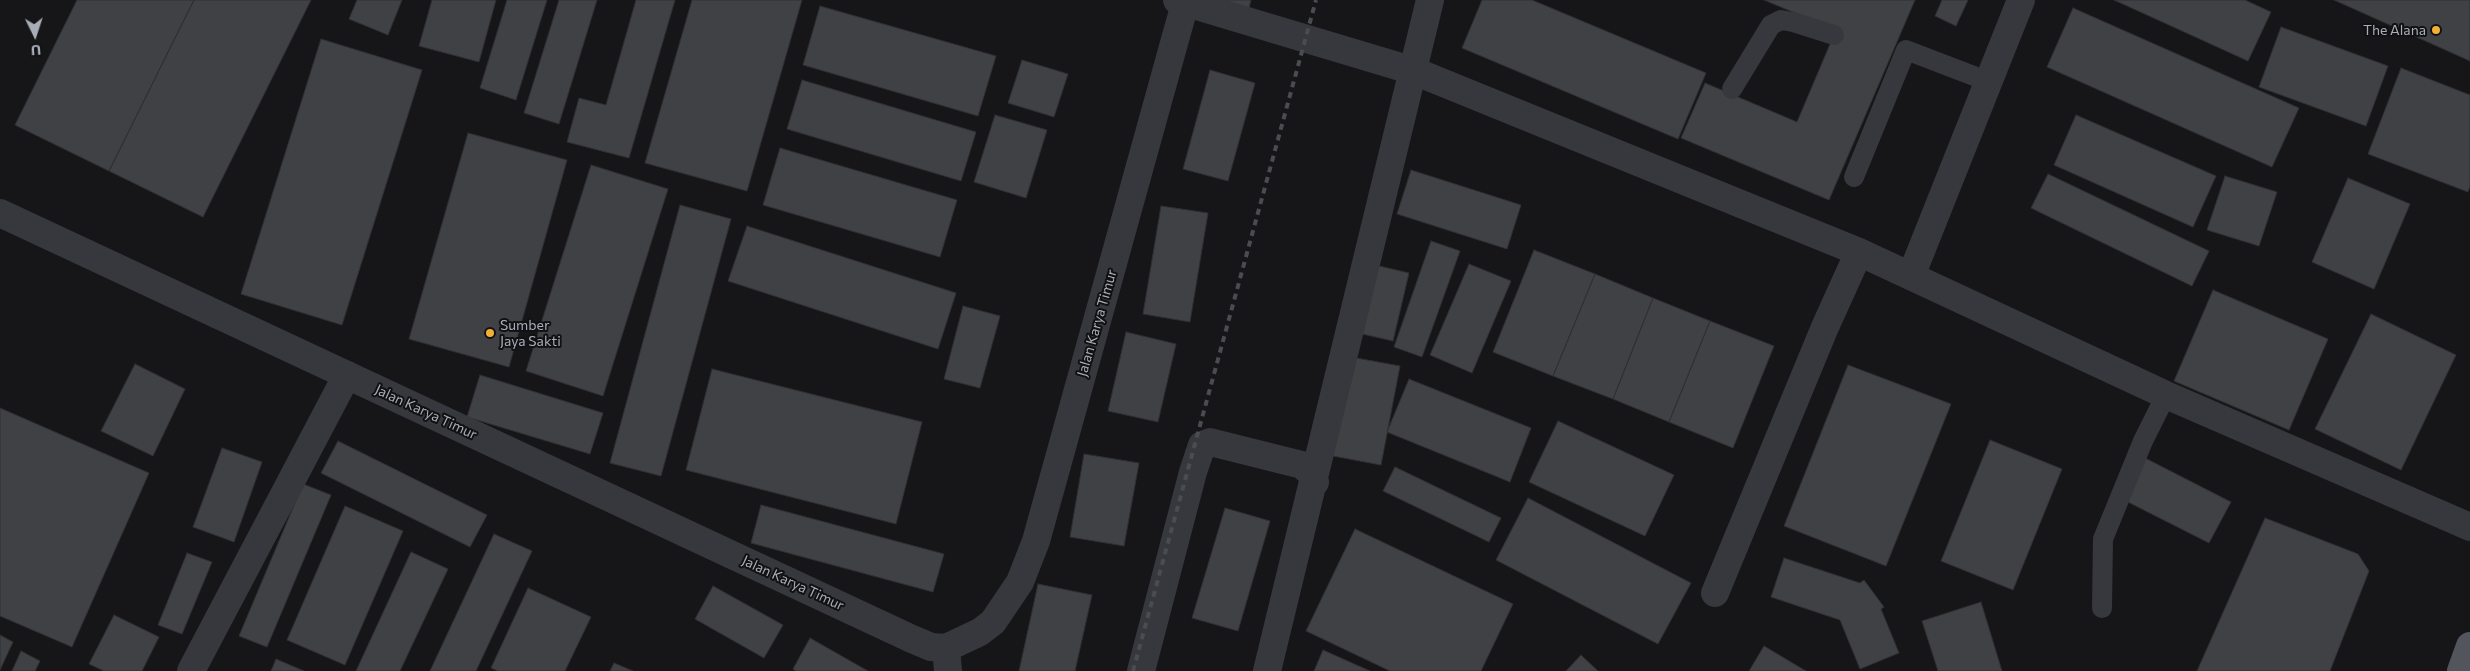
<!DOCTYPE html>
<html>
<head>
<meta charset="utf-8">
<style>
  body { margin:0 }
  #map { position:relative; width:2470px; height:671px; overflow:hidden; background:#161618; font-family:Commissioner,sans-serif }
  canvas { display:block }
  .north { position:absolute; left:10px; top:10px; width:50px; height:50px; -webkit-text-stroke:4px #111113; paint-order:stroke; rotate:176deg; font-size:14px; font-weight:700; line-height:20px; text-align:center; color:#a8adb8 }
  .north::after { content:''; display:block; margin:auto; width:18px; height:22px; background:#a8adb8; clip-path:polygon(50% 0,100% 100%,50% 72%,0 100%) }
</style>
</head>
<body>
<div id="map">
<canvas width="2470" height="671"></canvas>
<div class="north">U</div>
</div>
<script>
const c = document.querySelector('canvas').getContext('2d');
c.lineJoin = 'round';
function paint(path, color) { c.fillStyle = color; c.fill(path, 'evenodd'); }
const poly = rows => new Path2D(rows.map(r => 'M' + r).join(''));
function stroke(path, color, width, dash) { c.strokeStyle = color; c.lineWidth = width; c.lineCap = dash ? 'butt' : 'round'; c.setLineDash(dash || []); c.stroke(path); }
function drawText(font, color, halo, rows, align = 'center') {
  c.font = font + ' Commissioner,sans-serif'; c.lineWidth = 4; c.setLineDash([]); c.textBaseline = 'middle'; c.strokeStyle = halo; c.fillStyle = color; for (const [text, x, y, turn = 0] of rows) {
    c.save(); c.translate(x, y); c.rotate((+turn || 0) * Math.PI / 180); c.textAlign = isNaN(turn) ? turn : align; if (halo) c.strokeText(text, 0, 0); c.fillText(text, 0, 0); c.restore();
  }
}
const building = poly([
  [77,0,194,0,109,171,15,125,77,0],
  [194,0,311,0,203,217,109,171,194,0],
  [357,0,402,0,388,35,349,19,357,0],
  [432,0,496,0,479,62,419,46,432,0],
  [507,0,547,0,516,100,480,88,507,0],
  [559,0,597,0,559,124,524,113,559,0],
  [636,0,675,0,629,158,567,142,579,98,606,105,636,0],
  [692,0,802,0,747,191,645,163,692,0],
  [1220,0,1251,0,1249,8,1220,0],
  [1482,0,1532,0,1706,73,1678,139,1462,48,1482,0],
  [1764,0,1915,0,1829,200,1681,138,1705,83,1797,122,1836,30,1764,0],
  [1942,0,1968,0,1956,26,1935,16,1942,0],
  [2114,0,2245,0,2271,12,2248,61,2114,0],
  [2334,0,2470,0,2470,61,2334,0],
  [820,6,996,56,978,116,803,65,820,6],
  [2073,8,2299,108,2272,167,2047,67,2073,8],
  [2281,27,2388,66,2366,126,2259,87,2281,27],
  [321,39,422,70,342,325,241,294,321,39],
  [1022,60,1068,74,1054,117,1008,103,1022,60],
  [2401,68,2470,95,2470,186,2468,192,2368,154,2401,68],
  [1210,70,1255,83,1228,181,1183,169,1210,70],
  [802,80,976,132,961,181,787,129,802,80],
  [995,115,1047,130,1026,198,974,182,995,115],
  [2076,115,2216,176,2193,227,2054,165,2076,115],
  [468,133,567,160,509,367,409,339,468,133],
  [780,148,957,200,940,257,763,205,780,148],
  [591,165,668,189,603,396,526,371,591,165],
  [1411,170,1521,205,1507,249,1397,214,1411,170],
  [2048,174,2209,251,2192,286,2031,208,2048,174],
  [2225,176,2277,192,2259,246,2207,230,2225,176],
  [2348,178,2410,204,2374,289,2312,262,2348,178],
  [680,205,731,219,661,476,610,463,680,205],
  [1161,206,1208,213,1190,322,1143,314,1161,206],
  [747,226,956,293,938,349,728,281,747,226],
  [1431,241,1460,251,1422,357,1394,347,1431,241],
  [1534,250,1595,274,1553,376,1493,352,1534,250],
  [1469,264,1511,281,1472,373,1430,355,1469,264],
  [1375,265,1409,273,1393,341,1358,333,1375,265],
  [1595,274,1653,298,1613,399,1553,376,1595,274],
  [2213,290,2328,339,2289,430,2174,381,2213,290],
  [1653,298,1710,321,1669,422,1613,399,1653,298],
  [963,306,1000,316,980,388,944,379,963,306],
  [2371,314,2456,355,2401,470,2315,429,2371,314],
  [1710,321,1774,346,1733,448,1669,422,1710,321],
  [1126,332,1176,344,1158,422,1108,411,1126,332],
  [1351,357,1400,366,1381,465,1333,456,1351,357],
  [135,364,185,389,153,456,101,431,135,364],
  [1848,365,1951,404,1886,566,1784,526,1848,365],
  [712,369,922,422,896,524,686,470,712,369],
  [480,375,603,413,590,454,467,417,480,375],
  [1409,379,1531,428,1510,482,1387,432,1409,379],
  [0,408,149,473,72,647,0,616,0,408],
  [1558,421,1674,475,1645,536,1529,482,1558,421],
  [1990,440,2062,469,2013,590,1941,561,1990,440],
  [338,441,487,515,470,547,321,473,338,441],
  [222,448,262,462,234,542,193,527,222,448],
  [1084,454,1139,463,1124,546,1070,537,1084,454],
  [2143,457,2231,502,2209,543,2124,500,2143,457],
  [1395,467,1501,518,1489,542,1383,491,1395,467],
  [303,484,331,495,267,647,239,636,303,484],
  [1528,498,1691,583,1658,644,1496,560,1528,498],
  [761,505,944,554,933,592,751,543,761,505],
  [345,506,403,531,345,665,287,640,345,506],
  [1225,508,1270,521,1238,631,1192,618,1225,508],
  [2265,518,2358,554,2369,571,2330,671,2197,671,2265,518],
  [1355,529,1513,604,1481,671,1390,671,1306,631,1355,529],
  [494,534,532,551,476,671,430,671,494,534],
  [411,552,448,569,400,671,356,671,411,552],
  [187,553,212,562,182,634,158,625,187,553],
  [1784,558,1860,583,1864,580,1884,607,1881,609,1899,653,1860,669,1840,620,1771,597,1784,558],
  [1038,584,1092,595,1075,671,1019,671,1038,584],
  [713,586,783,625,764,658,695,619,713,586],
  [528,588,591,617,565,671,498,671,491,668,528,588],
  [1981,602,2002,671,1938,671,1922,621,1981,602],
  [114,615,159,637,142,671,104,671,89,664,114,615],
  [0,635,13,642,0,670,0,635],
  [810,638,868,671,796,671,793,669,810,638],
  [1764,646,1806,671,1749,671,1764,646],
  [1323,650,1370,671,1314,671,1323,650],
  [21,651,40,661,35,671,12,671,21,651],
  [1581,655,1598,671,1566,671,1581,655],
  [276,659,304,671,271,671,276,659],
  [614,663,633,671,610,671,614,663]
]);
paint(building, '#404145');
stroke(building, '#303034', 1);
stroke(poly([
  [1732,89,1771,25,1781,20,1793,22,1834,35],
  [1854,177,1906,50,1987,81],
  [2102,608,2103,539,2143,441,2166,395]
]), '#37383d', 20);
stroke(poly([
  [1177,0,1414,71,1859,252,2166,395,2470,527],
  [1911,276,2021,0],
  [1715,593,1825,327,1859,252],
  [946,648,948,671],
  [191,671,347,375],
  [1141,671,1193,472,1202,445,1210,442,1302,465,1309,471,1315,482],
  [1267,671,1430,0]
]), '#37383d', 28);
stroke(poly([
  [0,213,912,639,931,647,946,648,980,632,993,622,1020,582,1036,541,1186,0]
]), '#37383d', 28);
stroke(poly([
  [2461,671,2470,646]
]), '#53555c', 28);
stroke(poly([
  [1133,671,1316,0]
]), '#4a4c52', 4, [6, 5]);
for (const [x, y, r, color] of [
  [2436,30,5,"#f2b134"],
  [490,333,5,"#f2b134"]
]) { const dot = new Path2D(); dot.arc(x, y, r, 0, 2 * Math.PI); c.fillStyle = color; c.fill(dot); stroke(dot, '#111113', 2); }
drawText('14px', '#a8adb8', '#111113', [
  ["The Alana",2426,30],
  ["Sumber",500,325,"left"],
  ["Jaya Sakti",500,341,"left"]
], 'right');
drawText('14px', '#a8adb8', '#111113', [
  ["Jalan Karya Timur",1097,323,-74],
  ["Jalan Karya Timur",426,412,25],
  ["Jalan Karya Timur",793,583,25]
]);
</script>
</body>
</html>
